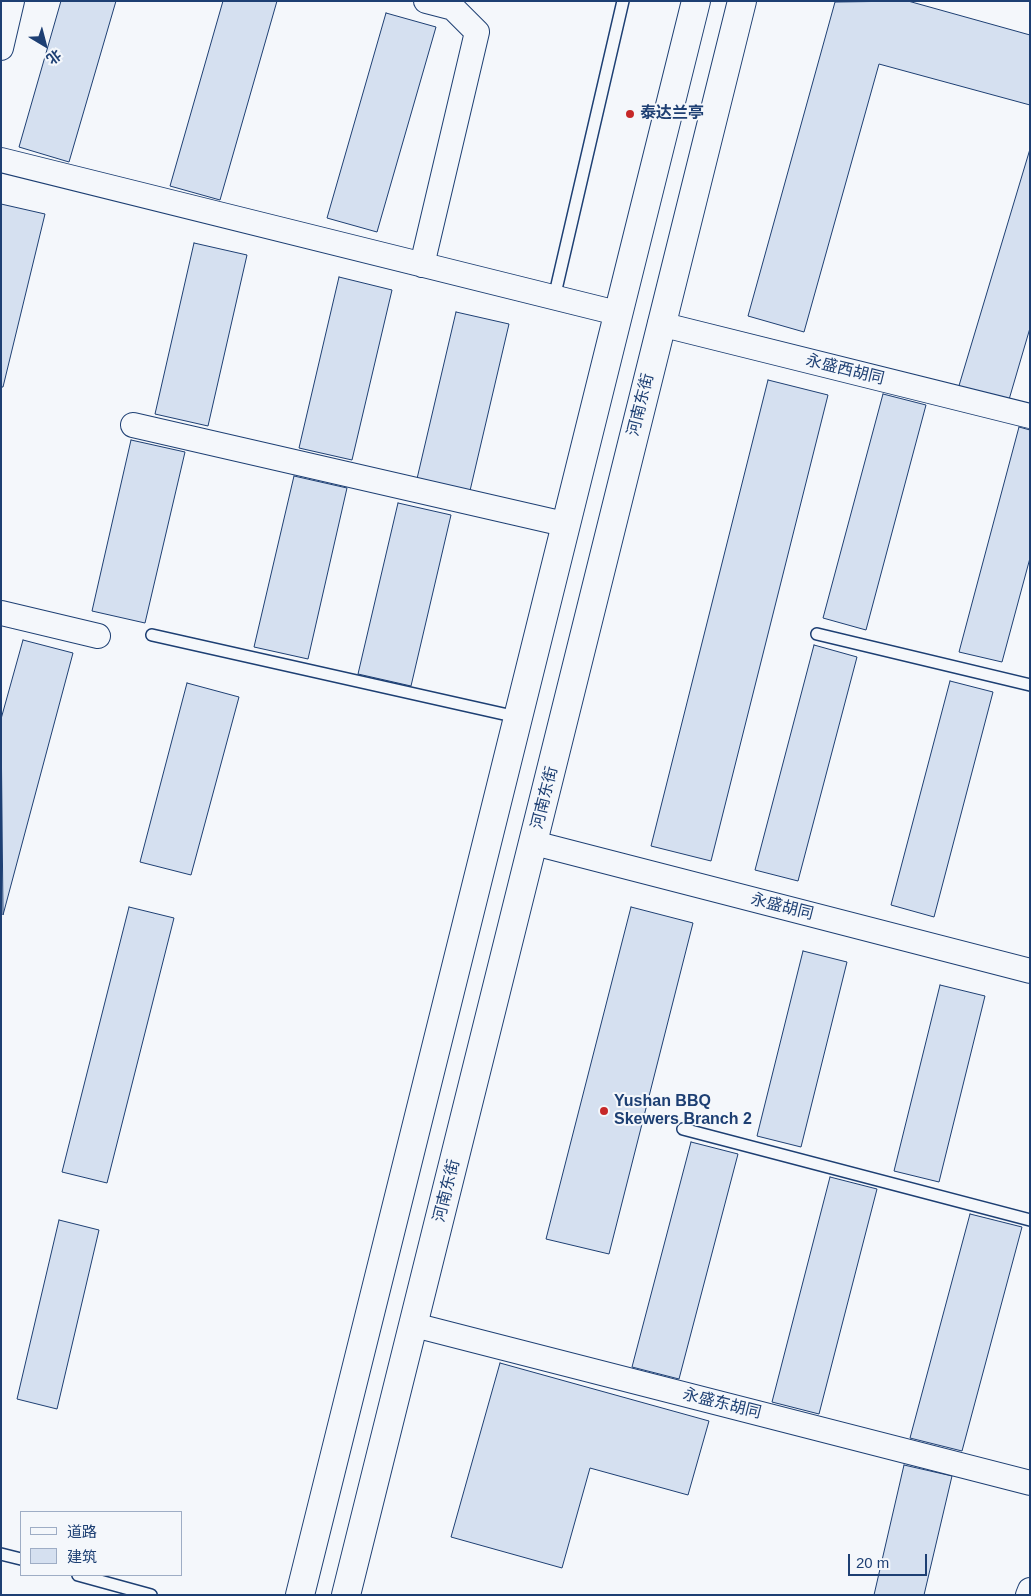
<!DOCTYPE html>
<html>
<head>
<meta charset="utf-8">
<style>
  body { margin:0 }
  #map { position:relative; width:1031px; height:1596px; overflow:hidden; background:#f4f7fb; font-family:Arial,"Noto Sans SC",sans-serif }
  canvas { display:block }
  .frame { position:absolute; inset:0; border:2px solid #1d3f73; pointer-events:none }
  .legend { position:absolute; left:20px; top:1511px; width:162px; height:65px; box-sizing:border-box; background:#f4f7fb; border:1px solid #9eadc5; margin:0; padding:6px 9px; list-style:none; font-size:15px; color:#1d3f73 }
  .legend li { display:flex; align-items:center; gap:10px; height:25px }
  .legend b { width:25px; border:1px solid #9eadc5 }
  .north { position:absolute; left:20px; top:20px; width:50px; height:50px; -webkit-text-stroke:4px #f4f7fb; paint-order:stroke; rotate:143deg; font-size:14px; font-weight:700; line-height:20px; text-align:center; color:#1d3f73 }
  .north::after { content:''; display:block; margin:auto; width:18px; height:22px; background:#1d3f73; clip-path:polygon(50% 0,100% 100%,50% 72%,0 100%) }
  .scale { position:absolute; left:848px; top:1554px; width:79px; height:22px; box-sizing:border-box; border:2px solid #1d3f73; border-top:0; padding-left:6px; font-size:15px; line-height:18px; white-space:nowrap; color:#1d3f73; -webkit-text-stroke:4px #f4f7fb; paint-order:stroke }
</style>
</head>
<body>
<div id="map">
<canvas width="1031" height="1596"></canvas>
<div class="frame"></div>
<ul class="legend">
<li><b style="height:6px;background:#f4f7fb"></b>道路</li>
<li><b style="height:14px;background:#d5e0f0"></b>建筑</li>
</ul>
<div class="north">北</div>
<div class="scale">20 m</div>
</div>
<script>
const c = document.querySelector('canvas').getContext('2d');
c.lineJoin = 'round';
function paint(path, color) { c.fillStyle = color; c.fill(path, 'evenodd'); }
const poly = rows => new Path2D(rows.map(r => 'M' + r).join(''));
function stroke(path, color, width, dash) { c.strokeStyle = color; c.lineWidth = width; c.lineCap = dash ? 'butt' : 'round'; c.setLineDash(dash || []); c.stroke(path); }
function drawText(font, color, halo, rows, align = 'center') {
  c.font = font + ' Arial,"Noto Sans SC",sans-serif'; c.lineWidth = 4; c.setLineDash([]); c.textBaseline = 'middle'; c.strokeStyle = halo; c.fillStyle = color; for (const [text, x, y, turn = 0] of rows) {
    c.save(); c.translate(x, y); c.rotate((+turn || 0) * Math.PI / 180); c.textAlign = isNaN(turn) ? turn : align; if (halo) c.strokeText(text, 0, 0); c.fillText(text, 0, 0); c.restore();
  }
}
const building = poly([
  [61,1,116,1,69,162,19,147,61,1],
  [223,1,277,1,220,200,170,186,223,1],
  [908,1,1030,35,1030,105,879,64,804,332,748,316,835,2,908,1],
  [386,13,436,27,377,232,327,218,386,13],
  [1030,149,1030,328,1008,403,958,389,1030,149],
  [1,204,45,214,3,387,1,387,1,204],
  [194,243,247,255,208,426,155,414,194,243],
  [339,277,392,290,352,460,299,448,339,277],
  [456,312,509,324,469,495,416,483,456,312],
  [768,380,828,395,711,861,651,846,768,380],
  [883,394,926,405,866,630,823,618,883,394],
  [1019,427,1030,430,1030,558,1002,662,959,652,1019,427],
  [131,440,185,452,145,623,92,611,131,440],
  [294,476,347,488,308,659,254,647,294,476],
  [398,503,451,515,411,686,358,674,398,503],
  [23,640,73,653,3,915,1,719,23,640],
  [814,645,857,657,798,881,755,870,814,645],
  [950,681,993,692,934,917,891,905,950,681],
  [187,683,239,697,191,875,140,862,187,683],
  [129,907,174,918,107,1183,62,1172,129,907],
  [631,907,693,923,609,1254,546,1239,631,907],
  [803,951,847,962,801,1147,757,1136,803,951],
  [940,985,985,996,939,1182,894,1171,940,985],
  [691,1142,738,1154,679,1379,632,1367,691,1142],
  [830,1177,877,1189,819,1414,772,1402,830,1177],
  [970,1214,1022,1227,962,1451,910,1438,970,1214],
  [59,1220,99,1230,57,1409,17,1399,59,1220],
  [500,1363,709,1421,688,1495,590,1468,562,1568,451,1537,500,1363],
  [904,1465,952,1476,924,1595,874,1595,904,1465]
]);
paint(building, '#d5e0f0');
stroke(building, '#1d3f73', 1);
const lane = poly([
  [554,298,623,1],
  [817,634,1030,685],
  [152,635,517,717],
  [683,1129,1030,1220],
  [1,1554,21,1559],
  [78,1575,151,1595]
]);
const street = poly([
  [1,48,12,1],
  [1,160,617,313],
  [422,265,477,32,453,8,426,1],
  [660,324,1030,416],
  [133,425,564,524],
  [1,613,98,636],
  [534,843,1030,971],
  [414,1325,1030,1483],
  [1028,1595,1030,1590]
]);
const secondary = poly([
  [300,1595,696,1],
  [346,1595,742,1]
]);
stroke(lane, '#1d3f73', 14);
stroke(street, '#1d3f73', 26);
stroke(secondary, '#1d3f73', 30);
stroke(lane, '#f4f7fb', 11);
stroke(street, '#f4f7fb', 24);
stroke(secondary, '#f4f7fb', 28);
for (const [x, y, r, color] of [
  [630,114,5,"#c62828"],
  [604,1111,5,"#c62828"]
]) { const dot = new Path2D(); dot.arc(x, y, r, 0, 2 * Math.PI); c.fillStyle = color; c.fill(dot); stroke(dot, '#f4f7fb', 2); }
drawText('bold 16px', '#1d3f73', '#f4f7fb', [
  ["泰达兰亭",640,114],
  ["Yushan BBQ",614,1102],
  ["Skewers Branch 2",614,1120]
], 'left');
drawText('16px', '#1d3f73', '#f4f7fb', [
  ["永盛西胡同",845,370,14],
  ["河南东街",641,405,-76],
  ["河南东街",545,798,-76],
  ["永盛胡同",782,907,14],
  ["河南东街",447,1191,-76],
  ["永盛东胡同",722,1404,14]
]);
</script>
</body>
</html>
